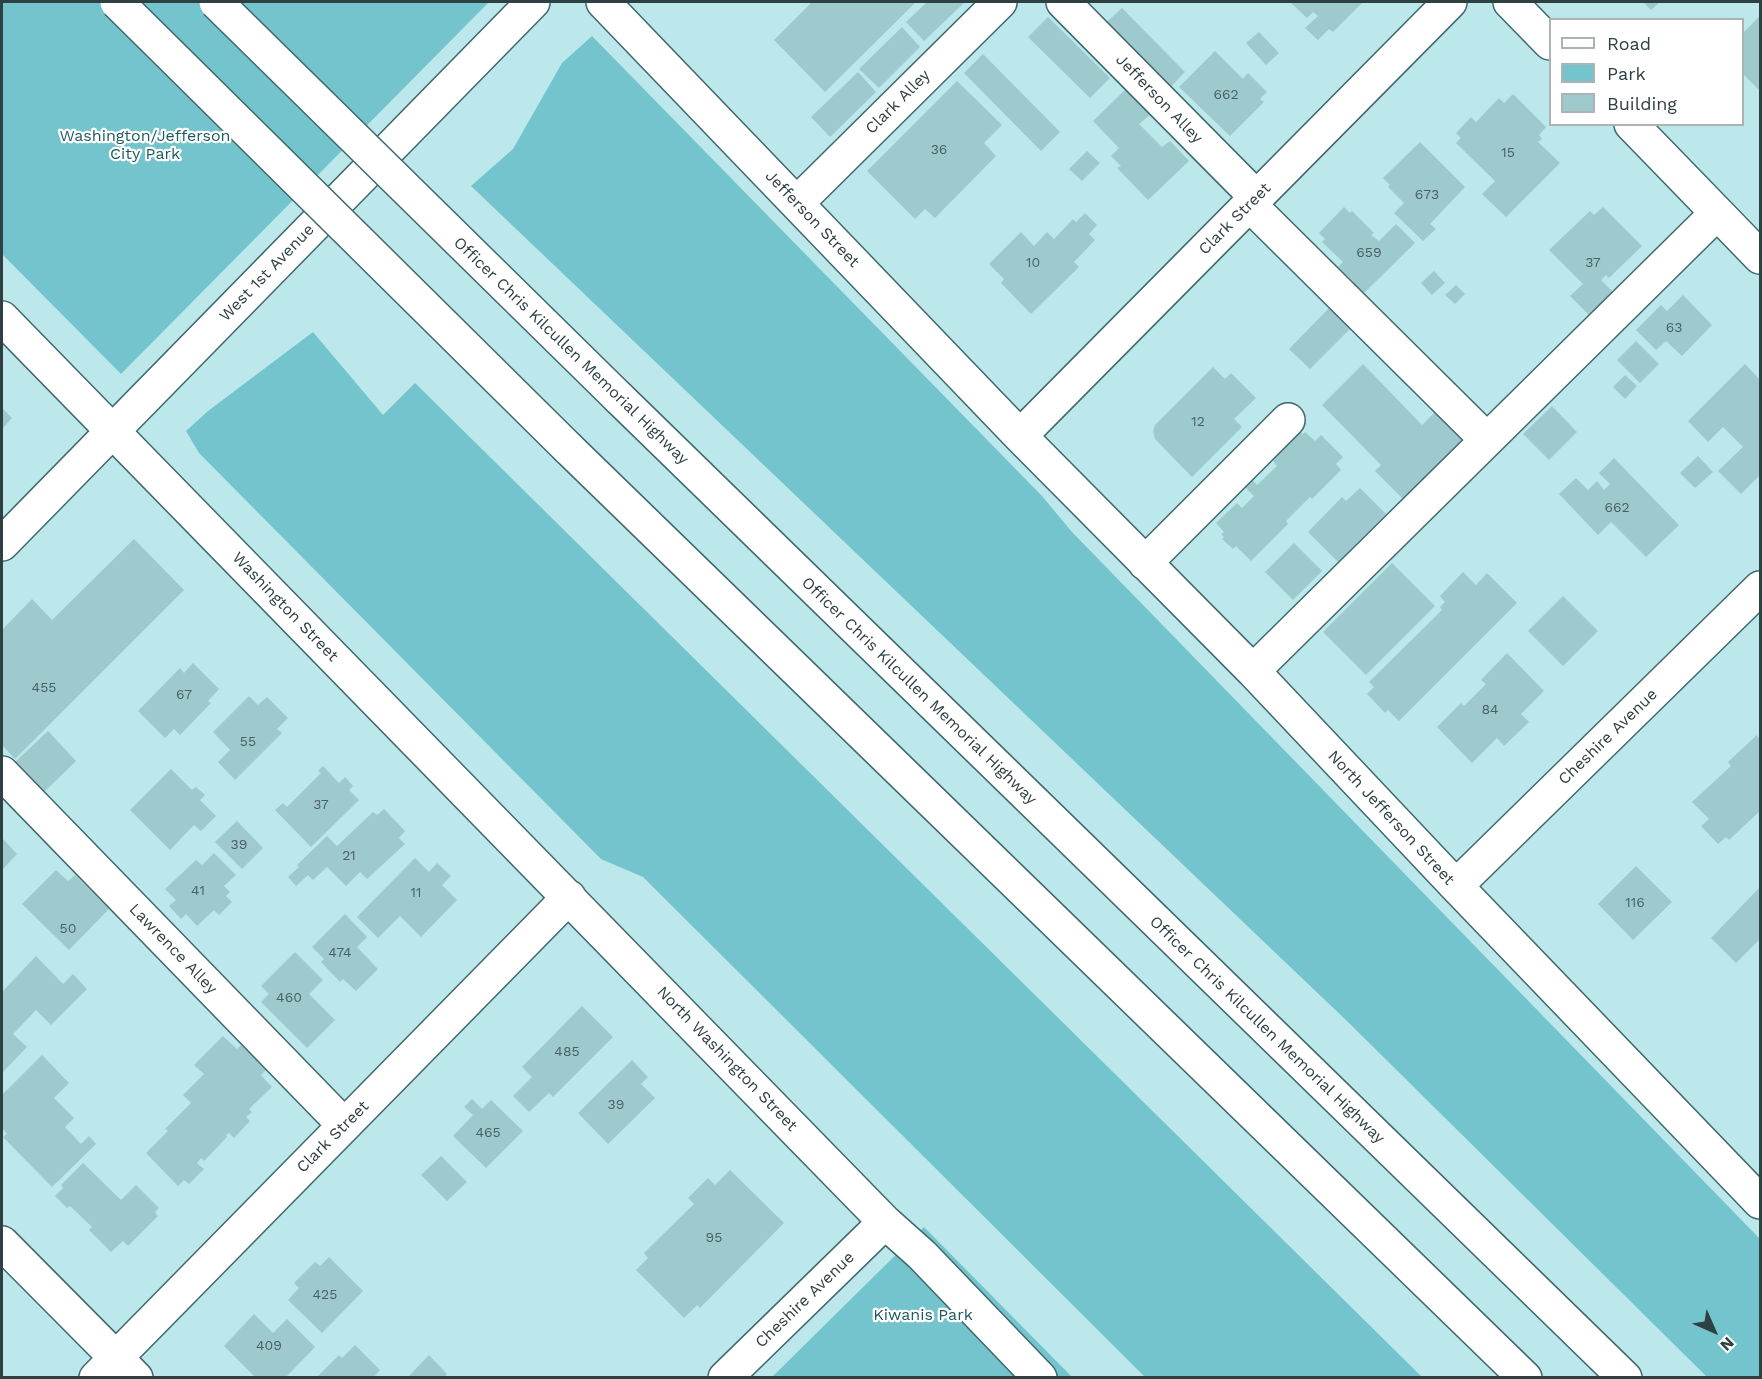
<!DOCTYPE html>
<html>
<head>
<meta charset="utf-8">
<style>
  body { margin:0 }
  #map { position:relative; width:1762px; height:1379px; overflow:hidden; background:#bce8ec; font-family:"Work Sans",sans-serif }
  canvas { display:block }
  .frame { position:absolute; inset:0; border:3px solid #2f4042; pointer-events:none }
  .legend { position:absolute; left:1549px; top:18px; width:195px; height:108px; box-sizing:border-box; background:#fff; border:2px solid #acb3b3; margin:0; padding:8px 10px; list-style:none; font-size:18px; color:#2f4042 }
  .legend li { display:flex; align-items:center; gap:12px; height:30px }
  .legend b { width:30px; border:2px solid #acb3b3 }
  .north { position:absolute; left:1684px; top:1301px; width:60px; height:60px; -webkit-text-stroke:4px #fff; paint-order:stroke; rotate:135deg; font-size:16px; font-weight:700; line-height:24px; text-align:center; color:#2f4042 }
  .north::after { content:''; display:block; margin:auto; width:21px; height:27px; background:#2f4042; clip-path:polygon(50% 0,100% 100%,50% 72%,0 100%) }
</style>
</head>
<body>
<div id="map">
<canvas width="1762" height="1379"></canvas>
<div class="frame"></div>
<ul class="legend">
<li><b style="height:8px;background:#fff"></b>Road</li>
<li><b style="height:16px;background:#73c4cc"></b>Park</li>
<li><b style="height:16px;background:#9ec9cd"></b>Building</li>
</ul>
<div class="north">N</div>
</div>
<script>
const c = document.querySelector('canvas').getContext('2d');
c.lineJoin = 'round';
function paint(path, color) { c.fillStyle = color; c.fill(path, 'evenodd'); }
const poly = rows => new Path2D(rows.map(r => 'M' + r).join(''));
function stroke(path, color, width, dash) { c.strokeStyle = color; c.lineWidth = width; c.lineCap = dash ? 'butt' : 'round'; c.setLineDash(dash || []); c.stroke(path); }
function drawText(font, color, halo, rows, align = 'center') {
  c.font = font + ' "Work Sans",sans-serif'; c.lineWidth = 4.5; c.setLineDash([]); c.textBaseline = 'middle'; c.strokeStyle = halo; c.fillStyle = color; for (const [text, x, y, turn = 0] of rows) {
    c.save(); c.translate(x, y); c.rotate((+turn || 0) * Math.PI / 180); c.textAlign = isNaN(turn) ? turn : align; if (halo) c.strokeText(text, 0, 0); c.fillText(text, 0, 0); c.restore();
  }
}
paint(poly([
  [2,2,489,2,121,374,2,254],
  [592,36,1042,496,1072,532,1760,1239,1760,1377,1707,1377,1348,1022,471,186,513,149,562,63],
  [313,332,383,415,415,383,1422,1377,1145,1377,643,877,601,859,199,453,186,431,208,411],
  [924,1227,1072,1377,771,1378]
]), '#73c4cc');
paint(poly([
  [812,2,916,2,825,92,774,40],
  [927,2,965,2,924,41,906,22],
  [1290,2,1363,2,1333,32,1329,29,1318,40,1305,28,1318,16,1313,12,1307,18],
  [1643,2,1660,2,1651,10],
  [1122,8,1185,72,1163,95,1099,29],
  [1760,16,1760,91,1742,73,1742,34],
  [1048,17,1110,78,1090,98,1028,37],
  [902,27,920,47,879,88,859,69],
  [1259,32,1279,53,1266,65,1246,43],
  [1215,51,1243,79,1248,73,1267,92,1260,99,1264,102,1230,136,1179,87],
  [983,54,1060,132,1041,151,964,73],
  [858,72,876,92,830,137,811,117],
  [957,81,1002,125,984,143,996,156,935,218,925,209,915,219,867,171],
  [1126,89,1151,114,1139,124,1162,147,1170,141,1189,161,1148,200,1117,168,1121,166,1111,156,1119,148,1093,121],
  [1513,94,1546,127,1539,135,1542,139,1538,142,1560,163,1506,217,1482,194,1495,181,1456,143,1461,138,1456,133,1471,117,1476,122,1499,98,1504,103],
  [1420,142,1465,187,1430,224,1436,229,1423,241,1394,213,1404,203,1388,187,1390,185,1383,178],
  [1087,151,1100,163,1082,181,1069,169],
  [1344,207,1350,213,1352,211,1374,233,1371,235,1379,241,1396,224,1415,243,1361,296,1350,285,1353,281,1338,267,1343,262,1322,242,1325,239,1319,233],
  [1603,207,1642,246,1609,278,1606,275,1601,280,1617,296,1593,319,1570,296,1583,284,1549,250,1590,211,1594,215],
  [1085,213,1097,225,1089,234,1095,240,1074,262,1079,267,1031,314,1001,283,1004,279,989,264,1021,232,1034,246,1047,232,1054,239,1073,219,1076,222],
  [1434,271,1445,283,1432,295,1421,283],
  [1456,285,1465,294,1455,304,1445,295],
  [1683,295,1712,325,1682,356,1666,341,1656,350,1636,330,1661,305,1667,311],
  [1333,304,1354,325,1310,369,1289,349],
  [1636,341,1659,364,1640,383,1617,360],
  [1363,364,1422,425,1436,411,1467,442,1406,502,1375,471,1381,465,1322,405],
  [1745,364,1760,380,1760,475,1741,494,1718,471,1743,447,1723,427,1708,442,1688,421],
  [1213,367,1225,379,1231,373,1256,398,1234,419,1242,427,1192,477,1155,439,1153,431,1155,425],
  [1625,375,1637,386,1625,399,1613,387],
  [1552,406,1577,432,1549,460,1523,434],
  [2,408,12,418,2,429],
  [1299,431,1303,434,1305,432,1315,441,1321,435,1343,457,1336,464,1341,470,1312,499,1310,497,1286,521,1288,524,1251,561,1236,546,1233,549,1222,539,1224,537,1221,534,1224,532,1216,523,1237,503,1242,508,1254,496,1243,485,1250,477,1257,485,1277,466,1273,461,1275,459,1271,454],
  [1698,456,1713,472,1695,488,1680,473],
  [1614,458,1679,525,1646,557,1611,522,1598,535,1559,494,1576,478,1588,490,1597,481,1604,490,1610,484,1599,473],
  [1360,488,1386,514,1338,562,1308,532,1342,497,1346,501],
  [134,539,184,590,15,759,2,745,2,630,32,599,52,620],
  [1294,543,1322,571,1293,600,1265,572],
  [1392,563,1435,606,1366,675,1323,632],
  [1463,572,1476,585,1487,573,1517,603,1399,721,1388,710,1385,713,1367,694,1374,687,1369,682,1442,610,1440,607,1445,602,1440,596],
  [1563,596,1598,631,1563,666,1528,631],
  [1507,653,1544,691,1521,714,1529,722,1504,746,1497,738,1472,763,1437,727,1461,703,1464,706,1486,684,1481,680],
  [193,663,219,689,208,701,211,703,180,735,174,729,165,738,138,711,180,668,184,673],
  [249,696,258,705,267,697,288,718,277,729,282,733,235,780,218,762,230,750,213,732],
  [48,731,76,761,42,794,13,764],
  [1757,735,1760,740,1760,811,1729,840,1726,837,1718,844,1701,826,1709,819,1692,802,1731,766,1728,762],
  [323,766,339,783,345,777,353,786,349,790,359,800,311,847,275,810,283,803,287,807,321,773,318,771],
  [171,769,192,790,196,787,205,795,200,800,216,816,201,831,194,825,170,850,130,810],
  [384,809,405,831,399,838,405,844,367,879,360,872,346,886,327,867,313,880,308,875,296,886,288,877,299,867,297,865,327,836,337,846,373,812,377,815],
  [237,821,263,848,242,869,215,842],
  [3,839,17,854,2,870,2,841],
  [214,853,236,875,224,886,230,892,226,896,232,902,219,915,214,910,197,926,186,914,181,919,169,906,176,900,165,889,196,860,202,865],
  [415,858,429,872,437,863,451,876,442,885,457,900,421,937,400,916,378,938,357,917],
  [1636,866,1672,902,1633,940,1598,904],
  [56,870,68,881,75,875,109,909,69,950,22,904],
  [1760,887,1760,939,1736,963,1711,938],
  [345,914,367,937,357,947,378,969,356,991,343,979,340,982,321,962,324,959,312,947],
  [295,952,323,980,309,994,335,1020,307,1048,261,1002,269,994,261,986],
  [36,956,63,984,73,974,87,989,51,1025,36,1010,13,1034,27,1047,2,1073,2,992],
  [582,1006,613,1037,553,1097,549,1093,529,1112,513,1096,532,1077,522,1067],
  [223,1036,237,1049,241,1045,266,1070,261,1075,272,1087,249,1109,252,1112,246,1117,250,1121,234,1138,229,1133,226,1135,227,1137,204,1161,201,1158,197,1163,204,1169,189,1184,184,1180,178,1186,146,1153,168,1131,165,1129,191,1103,183,1095,204,1074,194,1065],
  [42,1055,69,1083,54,1098,74,1118,65,1127,81,1144,89,1136,96,1144,52,1187,3,1137,7,1134,2,1128,2,1095],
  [632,1060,648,1077,641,1084,655,1098,608,1144,578,1113],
  [472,1099,482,1109,491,1100,523,1131,486,1168,453,1136,473,1115,464,1107],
  [441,1156,467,1182,447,1201,421,1175],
  [83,1163,121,1200,136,1185,159,1208,155,1212,158,1216,128,1246,123,1241,111,1252,89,1230,92,1227,70,1206,67,1208,55,1196,63,1188,61,1185],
  [730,1170,784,1223,700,1308,697,1305,684,1318,636,1270,648,1258,644,1253,694,1204,688,1198,708,1178,715,1185],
  [329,1257,363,1291,322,1333,288,1300,299,1288,294,1283,315,1262,320,1266],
  [254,1314,273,1333,287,1319,315,1347,285,1378,256,1378,224,1346],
  [355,1345,380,1370,373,1378,316,1378,339,1355,342,1358],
  [429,1355,447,1374,444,1378,407,1378]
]), '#9ec9cd');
const minor = poly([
  [603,2,1020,436,1253,671,1456,886,1760,1202],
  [1063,2,1256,197],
  [1510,2,1550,43],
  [1631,124,1760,257],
  [797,203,1000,2],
  [1249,204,1487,440],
  [2,318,885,1222,922,1255,1040,1378],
  [1020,436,1450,2],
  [2,544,533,2],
  [1145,563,1288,420],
  [1253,671,1717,213],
  [2,773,344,1125],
  [1456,886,1760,588],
  [2,1243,136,1378],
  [96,1378,569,897],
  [725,1378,885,1222]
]);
const highway = poly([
  [618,397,1625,1378],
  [568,448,1525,1378]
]);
stroke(minor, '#40686c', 36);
stroke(highway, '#40686c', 36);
stroke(minor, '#fff', 33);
stroke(highway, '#fff', 33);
const highwayBridge = poly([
  [117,2,568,448],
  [216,2,618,397]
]);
stroke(highwayBridge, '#40686c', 36, []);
stroke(highwayBridge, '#fff', 33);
drawText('14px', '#4b6265', null, [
  ["662",1226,95],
  ["36",939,150],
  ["15",1508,153],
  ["673",1427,195],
  ["659",1369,253],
  ["10",1033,263],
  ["37",1593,263],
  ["63",1674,328],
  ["12",1198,422],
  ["662",1617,508],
  ["455",44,688],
  ["67",184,695],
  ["84",1490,710],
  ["55",248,742],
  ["37",321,805],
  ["39",239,845],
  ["21",349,856],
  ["41",198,891],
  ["11",416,893],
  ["116",1635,903],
  ["50",68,929],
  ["474",340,953],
  ["460",289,998],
  ["485",567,1052],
  ["39",616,1105],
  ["465",488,1133],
  ["95",714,1238],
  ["425",325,1295],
  ["409",269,1346]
]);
drawText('16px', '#2f4042', '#fff', [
  ["Jefferson Alley",1159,99,46],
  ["Clark Alley",898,102,-45],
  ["Jefferson Street",812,219,46],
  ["Clark Street",1235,219,-45],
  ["West 1st Avenue",267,273,-46],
  ["Officer Chris Kilcullen Memorial Highway",571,351,44],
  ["Washington Street",285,607,46],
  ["Officer Chris Kilcullen Memorial Highway",919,691,44],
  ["Cheshire Avenue",1608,737,-44],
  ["North Jefferson Street",1391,818,47],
  ["Lawrence Alley",173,949,46],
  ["Officer Chris Kilcullen Memorial Highway",1267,1030,44],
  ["North Washington Street",727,1059,46],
  ["Clark Street",333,1137,-45],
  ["Cheshire Avenue",805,1300,-44]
]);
drawText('16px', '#1e595e', '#fff', [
  ["Washington/Jefferson",145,136],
  ["City Park",145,154],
  ["Kiwanis Park",923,1315]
]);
</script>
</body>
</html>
